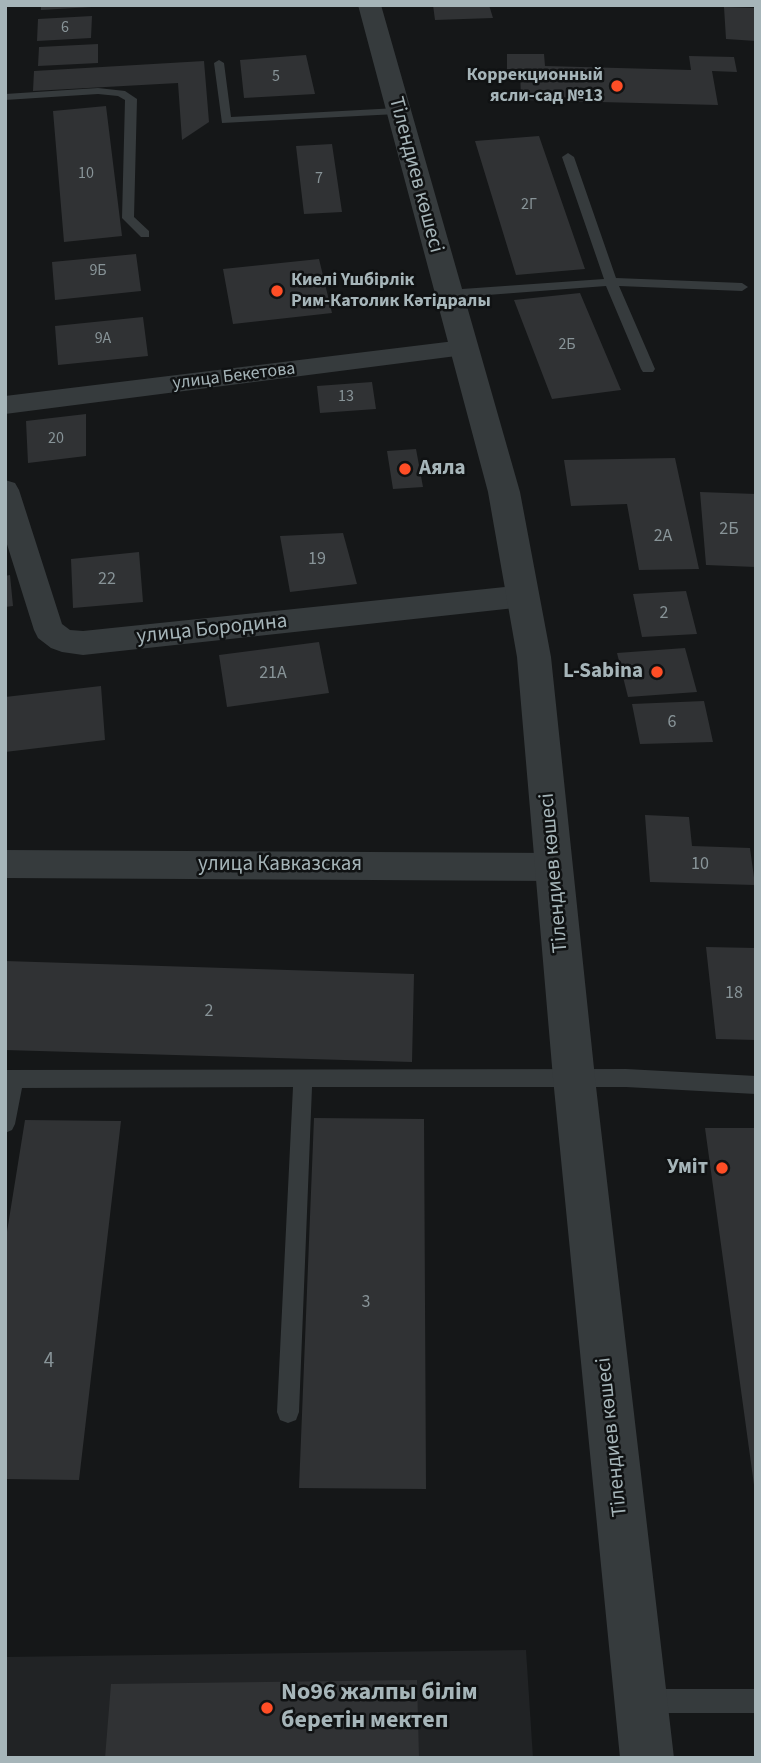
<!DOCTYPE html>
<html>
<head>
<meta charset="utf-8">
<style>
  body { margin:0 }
  #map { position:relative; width:761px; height:1763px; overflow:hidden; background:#151718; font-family:"Source Sans 3",sans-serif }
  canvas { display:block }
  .frame { position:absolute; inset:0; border:7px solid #a6b5b9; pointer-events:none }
</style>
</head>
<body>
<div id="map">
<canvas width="761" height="1763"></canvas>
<div class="frame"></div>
</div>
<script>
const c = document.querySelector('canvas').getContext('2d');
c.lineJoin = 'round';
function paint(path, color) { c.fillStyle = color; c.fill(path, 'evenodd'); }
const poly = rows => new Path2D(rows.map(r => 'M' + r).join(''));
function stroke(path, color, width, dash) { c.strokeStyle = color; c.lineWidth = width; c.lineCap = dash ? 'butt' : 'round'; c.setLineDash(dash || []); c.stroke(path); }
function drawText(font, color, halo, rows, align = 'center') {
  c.font = font + ' "Source Sans 3",sans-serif'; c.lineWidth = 5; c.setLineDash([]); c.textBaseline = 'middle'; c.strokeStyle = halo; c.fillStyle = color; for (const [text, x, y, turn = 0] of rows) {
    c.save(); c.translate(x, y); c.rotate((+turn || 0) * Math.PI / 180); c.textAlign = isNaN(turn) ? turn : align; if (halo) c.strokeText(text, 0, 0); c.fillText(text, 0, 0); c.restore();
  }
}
paint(poly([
  [526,1650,533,1758,5,1758,5,1657]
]), '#212325');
paint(poly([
  [41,5,92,5,92,7,41,10],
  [433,5,489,5,493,18,435,20],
  [724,7,756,8,756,41,726,39],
  [92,16,91,38,37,41,38,19],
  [98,44,98,63,38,66,39,47],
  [507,54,544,54,545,66,691,70,689,56,734,57,737,72,712,71,718,105,521,100,520,69,507,69],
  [306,55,315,94,244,98,240,60],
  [204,61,209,122,182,140,178,83,33,91,34,71],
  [106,106,122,236,64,242,53,111],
  [539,136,585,269,516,275,475,141],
  [332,144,342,212,304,214,296,146],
  [136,254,141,291,55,300,52,262],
  [319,259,332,313,233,324,223,269],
  [580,293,621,390,552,399,514,300],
  [143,317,148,356,58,365,55,326],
  [372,382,376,409,320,413,317,386],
  [86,414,86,456,28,463,26,421],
  [416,449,423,487,393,489,387,451],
  [675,458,699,569,639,570,627,504,571,506,564,460],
  [700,492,756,494,756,567,706,565],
  [343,533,357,584,290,592,280,536],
  [139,552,143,602,73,608,71,559],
  [10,575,13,606,5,607,5,576],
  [686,591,697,634,642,637,633,594],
  [319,642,329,693,227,707,219,655],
  [685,648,697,692,628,697,617,653],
  [101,686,105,740,5,752,5,697],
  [704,701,713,742,640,744,632,704],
  [645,815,689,817,692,846,750,848,755,885,650,882],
  [706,947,756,948,756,1040,716,1039],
  [5,961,414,974,412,1062,5,1050],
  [314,1118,424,1119,426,1489,299,1488],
  [25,1120,121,1121,79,1480,5,1479,5,1244],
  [705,1128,756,1128,756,1485,754,1485],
  [417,1680,419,1758,105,1758,111,1684]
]), '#303234');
paint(poly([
  [219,60,224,63,231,117,397,108,403,111,397,114,222,123,214,63,219,60],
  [98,88,125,91,137,99,134,217,149,231,149,237,141,237,122,218,125,100,118,96,98,94,5,100,5,94,98,88],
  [568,153,574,157,616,278,742,283,748,287,742,291,619,286,655,369,653,372,643,372,641,369,606,286,448,298,442,294,448,290,604,279,562,157,568,153],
  [626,1069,756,1076,756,1094,626,1087,312,1087,299,1412,296,1420,288,1423,280,1420,277,1412,293,1087,22,1088,15,1124,12,1130,5,1133,5,1070,626,1069],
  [644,1689,756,1689,756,1713,644,1713,635,1710,632,1701,635,1692,644,1689]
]), '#363b3d');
paint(poly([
  [463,340,472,342,476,348,472,354,5,414,5,396,463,340],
  [5,480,15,483,19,490,62,624,70,630,83,631,524,585,535,588,539,596,535,604,524,607,83,655,62,652,51,648,38,638,34,630,5,538,5,480],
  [5,850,555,853,567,857,572,867,567,877,555,881,5,878,5,850]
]), '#363b3d');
paint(poly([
  [358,5,381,5,520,492,551,657,595,1078,674,1758,620,1758,553,1078,517,657,488,492,358,5]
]), '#363b3d');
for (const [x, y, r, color] of [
  [617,86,7,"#ff4e26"],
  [277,291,7,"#ff4e26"],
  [405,469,7,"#ff4e26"],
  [657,672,7,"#ff4e26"],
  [722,1168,7,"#ff4e26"],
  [267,1708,7,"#ff4e26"]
]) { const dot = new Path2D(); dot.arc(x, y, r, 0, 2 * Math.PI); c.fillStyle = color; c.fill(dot); stroke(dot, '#101213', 2.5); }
drawText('16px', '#889498', null, [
  ["6",65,28],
  ["5",276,77],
  ["10",86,174],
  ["7",319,179],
  ["2Г",529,205],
  ["9Б",98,271],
  ["9А",103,339],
  ["2Б",567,345],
  ["13",346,397],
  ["20",56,439]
]);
drawText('bold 18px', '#a6b5b9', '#101213', [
  ["Коррекционный",603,76],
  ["ясли-сад №13",603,97],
  ["Киелі Үшбірлік",291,281,"left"],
  ["Рим-Католик Кәтідралы",291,302,"left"]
], 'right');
drawText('18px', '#a6b5b9', '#101213', [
  ["улица Бекетова",234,377,-7]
]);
drawText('18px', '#889498', null, [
  ["2Б",729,530],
  ["2А",663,537],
  ["19",317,560],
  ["22",107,580],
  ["2",664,614],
  ["21А",273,674],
  ["6",672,723],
  ["10",700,865],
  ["18",734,994],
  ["2",209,1012],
  ["3",366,1303]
]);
drawText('21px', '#a6b5b9', '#101213', [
  ["Тілендиев көшесі",415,175,75],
  ["улица Бородина",212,630,-6],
  ["улица Кавказская",280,865],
  ["Тілендиев көшесі",555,873,-95],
  ["Тілендиев көшесі",613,1437,-96]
]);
drawText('bold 21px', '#a6b5b9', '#101213', [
  ["Аяла",419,469,"left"],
  ["L-Sabina",643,672],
  ["Уміт",708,1168]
], 'right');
drawText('21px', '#889498', null, [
  ["4",49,1362]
]);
drawText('bold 24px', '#a6b5b9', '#101213', [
  ["No96 жалпы білім",281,1694],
  ["беретін мектеп",281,1722]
], 'left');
</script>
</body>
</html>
